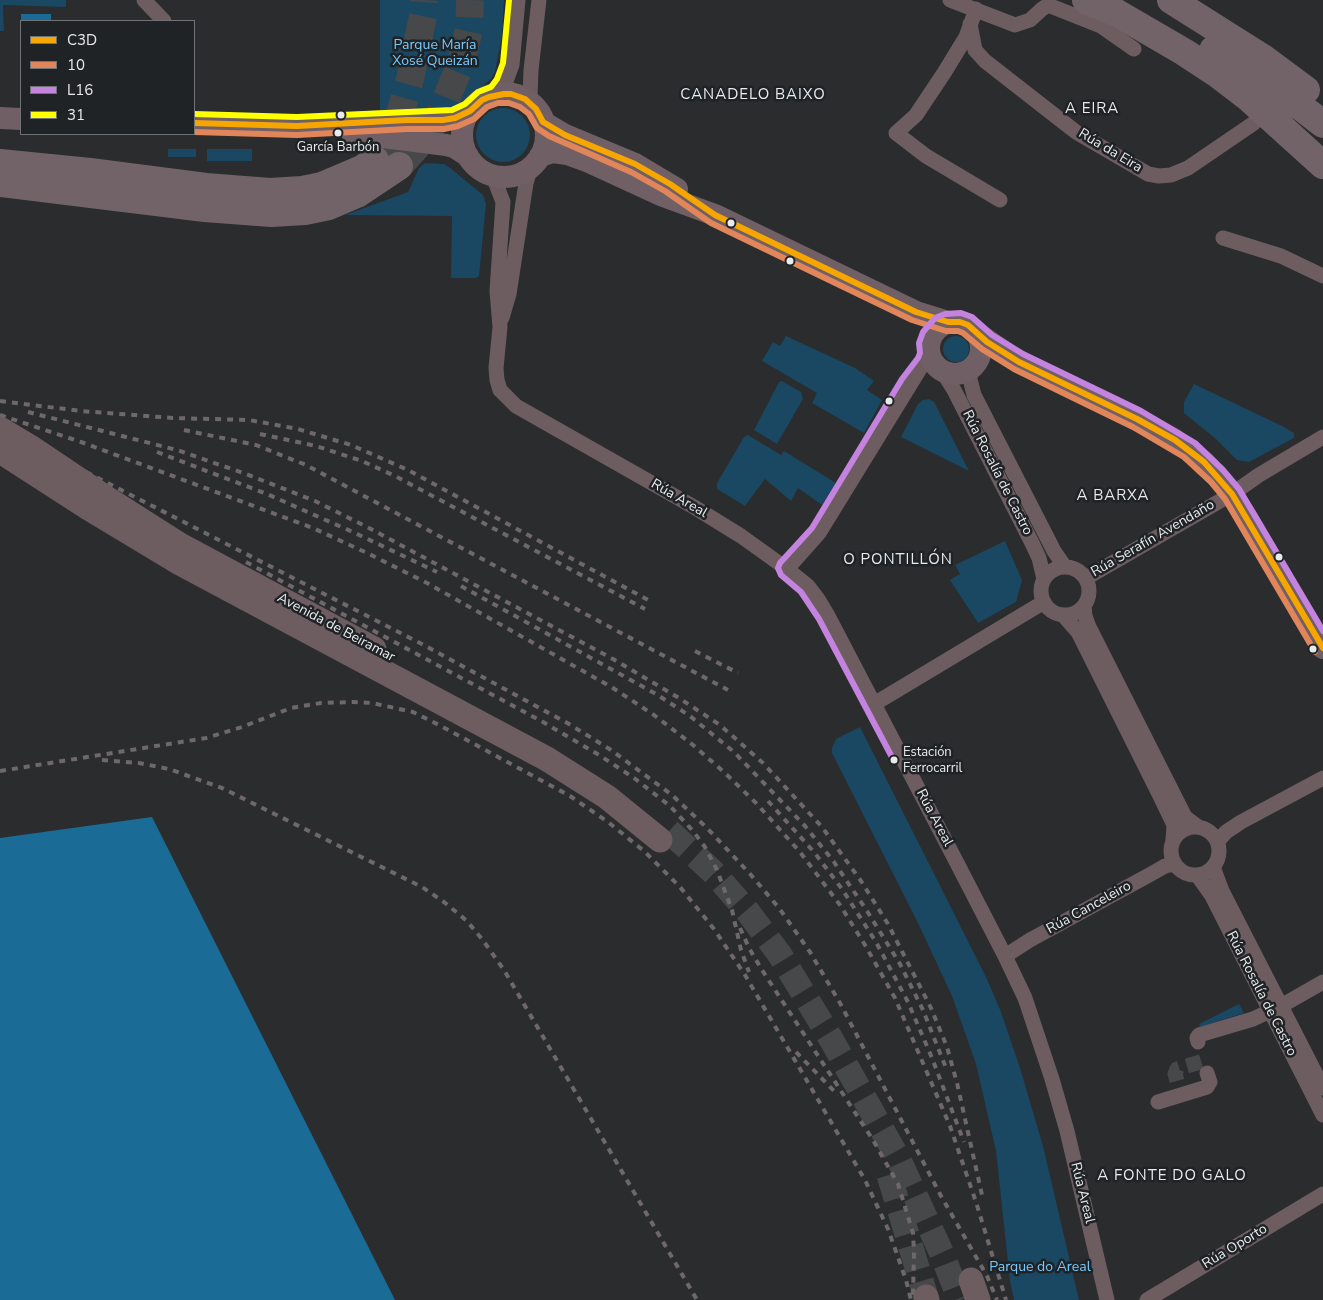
<!DOCTYPE html>
<html>
<head>
<meta charset="utf-8">
<style>
  body { margin:0 }
  #map { position:relative; width:1323px; height:1300px; overflow:hidden; background:#2a2c2e; font-family:"Nunito Sans",sans-serif }
  canvas { display:block }
  .legend { position:absolute; left:20px; top:20px; width:175px; height:115px; box-sizing:border-box; background:#1f2325; border:1px solid #6f7375; margin:0; padding:6px 9px; list-style:none; font-size:15px; color:#e8eaec }
  .legend li { display:flex; align-items:center; gap:10px; height:25px }
  .legend b { width:25px; border:1px solid #6f7375 }
</style>
</head>
<body>
<div id="map">
<canvas width="1323" height="1300"></canvas>
<ul class="legend">
<li><b style="height:6px;background:#f7a600"></b>C3D</li>
<li><b style="height:6px;background:#e0865a"></b>10</li>
<li><b style="height:6px;background:#c483df"></b>L16</li>
<li><b style="height:6px;background:#ff0"></b>31</li>
</ul>
</div>
<script>
const c = document.querySelector('canvas').getContext('2d');
c.lineJoin = 'round';
function paint(path, color) { c.fillStyle = color; c.fill(path, 'evenodd'); }
const poly = rows => new Path2D(rows.map(r => 'M' + r).join(''));
function stroke(path, color, width, dash) { c.strokeStyle = color; c.lineWidth = width; c.lineCap = dash ? 'butt' : 'round'; c.setLineDash(dash || []); c.stroke(path); }
function drawText(font, color, halo, rows, align = 'center') {
  c.font = font + ' "Nunito Sans",sans-serif'; c.lineWidth = 5; c.setLineDash([]); c.textBaseline = 'middle'; c.strokeStyle = halo; c.fillStyle = color; for (const [text, x, y, turn = 0] of rows) {
    c.save(); c.translate(x, y); c.rotate((+turn || 0) * Math.PI / 180); c.textAlign = isNaN(turn) ? turn : align; if (halo) c.strokeText(text, 0, 0); c.fillText(text, 0, 0); c.restore();
  }
}
paint(poly([
  [0,0,66,0,66,7,3,5,4,31,0,31],
  [380,0,504,0,502,35,495,72,491,79,458,106,449,110,380,113],
  '476 135a27 27 0 1 1 54 0a27 27 0 1 1-54 0Z',
  [168,149,196,149,196,157,168,157],
  [207,149,252,149,252,161,207,161],
  [425,163,444,164,449,167,483,195,486,204,479,276,476,278,451,278,452,216,345,215,408,192,419,168],
  '943 349a13 13 0 1 1 26 0a13 13 0 1 1-26 0Z',
  [786,336,855,368,874,381,867,390,882,400,864,433,812,403,817,393,762,361,773,342,780,346],
  [782,381,801,392,803,399,777,444,754,430,779,382],
  [1194,384,1282,426,1294,433,1294,438,1249,462,1237,460,1216,439,1184,413,1184,402],
  [929,399,934,402,969,471,901,437,918,404,923,400],
  [748,435,781,455,784,451,836,483,822,505,798,488,791,501,765,479,745,506,717,489,717,483,744,437],
  [1005,541,1022,580,1016,602,978,623,950,580,960,574,955,565],
  [860,727,987,979,1001,1012,1020,1068,1043,1146,1079,1300,1014,1300,1010,1281,996,1151,976,1064,952,996,918,923,832,753,832,748,836,739],
  [1239,1004,1244,1013,1200,1027,1199,1024]
]), '#1a4761');
paint(poly([
  [21,14,51,14,51,21,21,21,21,25],
  [152,817,395,1300,0,1300,0,838]
]), '#1a6b95');
stroke(poly([
  [1177,1081,1175,1074,1177,1069,1204,1061]
]), '#46484a', 15, [15, 8]);
stroke(poly([
  [669,831,714,873,748,912,780,955,831,1039,899,1160,942,1254,960,1300],
  [889,1175,926,1297]
]), '#46484a', 25, [25, 12]);
stroke(poly([
  [375,160,381,155,389,143,396,128,410,79,423,16,424,0],
  [399,166,421,142,440,114,461,63,469,29,470,0]
]), '#46484a', 28, [28, 14]);
stroke(poly([
  [144,0,164,21],
  [950,0,1015,25,1030,20,1042,9,1048,5,1101,26,1134,49],
  [976,9,966,37,944,73,916,115,896,133,926,156,1000,200],
  [970,24,975,50,985,61,1076,132,1148,174,1159,176,1171,175,1188,168,1254,123],
  [496,94,505,84,512,65,518,0],
  [531,104,530,97,531,70,539,0],
  [493,176,503,202,497,291,500,327,496,368,497,380,500,390,516,406,694,507,741,536,787,569,808,586,818,599,827,614,957,863,1005,956,1025,998,1052,1079,1067,1131,1107,1300],
  [1223,238,1281,256,1323,276],
  [502,318,509,294,526,183,531,167],
  [970,370,970,379,974,395,1054,551,1065,567],
  [942,371,954,390,1032,543,1039,558,1044,579],
  '1041 591a24 24 0 1 1 48 0a24 24 0 1 1-48 0Z',
  [787,569,819,533,929,354],
  [1086,578,1232,494,1259,475,1323,437],
  [1084,606,1085,616,1089,627,1185,817,1197,826],
  [1063,615,1078,632,1160,796,1174,825,1173,840],
  [874,704,1044,602],
  '1171 851a24 24 0 1 1 48 0a24 24 0 1 1-48 0Z',
  [1218,841,1226,832,1241,822,1323,778],
  [1213,867,1222,891,1323,1088],
  [1197,875,1212,896,1323,1115],
  [1005,956,1030,940,1151,874,1165,866,1175,864],
  [1281,1006,1323,982],
  [1198,1042,1197,1038,1199,1035,1253,1019,1270,1011],
  [1158,1102,1207,1087,1210,1082,1207,1073],
  [1147,1300,1323,1194]
]), '#6d5d61', 15);
stroke(poly([
  '462 135a42 42 0 1 1 84 0a42 42 0 1 1-84 0Z',
  [0,118,21,119],
  [543,122,565,135,635,164,677,189],
  [194,123,297,126,407,120,443,120,455,118,470,111],
  [352,133,446,145,454,147,468,156],
  [540,156,553,152,567,154,589,162,663,196,715,215,916,312,948,322],
  '929 348a26 26 0 1 1 52 0a26 26 0 1 1-52 0Z',
  [977,333,1019,362,1137,419,1175,440,1204,462,1224,484,1246,516,1323,648]
]), '#705f64', 22);
stroke(poly([
  [0,451,87,507,180,563,547,759,607,797,660,840],
  [971,1280,978,1300],
  [926,1297,927,1300]
]), '#6d5d61', 25);
stroke(poly([
  [1086,0,1117,13,1184,52,1216,73,1250,99,1323,165],
  [1171,0,1263,58,1306,90],
  [1213,50,1301,107,1323,124],
  [0,163,90,172,206,187,270,192,302,190,322,186,362,169,375,160],
  [0,183,205,208,271,213,305,211,329,206,357,194,399,166]
]), '#726368', 28);
stroke(poly([
  [0,401,81,411,173,418,249,420,298,429,351,445,408,470,650,601],
  [28,412,177,450,246,474,315,501,369,528,613,659,679,698,720,725,763,763,822,827,861,881,888,924,931,1008,947,1047,957,1083,982,1195],
  [0,415,81,442,224,495,313,528,367,553,427,583,613,688,654,715,693,745,725,773,756,803,800,852,840,905,865,945,895,998,950,1126,976,1202,1006,1300],
  [0,430,90,474,420,643,569,724,611,750,672,795,707,828,751,875,779,908,810,952,840,1003,941,1196,987,1276,997,1300],
  [184,430,256,445,306,465,728,690],
  [260,434,316,446,362,461,395,476,645,609],
  [157,452,267,494,355,533,437,572],
  [246,562,543,722,599,755,634,778,670,806,693,831,705,847,717,870,732,910,741,950,749,972],
  [461,586,656,694,690,716,734,752,805,826,834,862,867,911,900,964,923,1010,946,1068],
  [695,651,738,673],
  [102,760,139,763,169,769,222,788,422,887,444,902,467,921,482,939,504,970,697,1300],
  [0,771,206,738,242,727,291,708,321,703,354,702,372,703,413,712,441,726,570,796,608,822,644,851,680,887,714,929,745,975,865,1180,888,1229,906,1280,911,1300],
  [768,801,814,852,842,889,876,942,908,1002,932,1058,964,1142],
  [740,928,749,948,762,970,873,1140,898,1184,913,1233,914,1252,913,1295],
  [796,1052,838,1095]
]), '#6f686a', 4, [6, 6]);
stroke(poly([
  [0,429,30,447,103,496,180,545,374,649]
]), '#6d5d61', 25);
stroke(poly([
  [543,122,565,135,635,164,670,184,715,215,916,312,948,322,960,322,968,325,987,342,1019,362,1137,419,1175,440,1204,462,1232,494,1323,648],
  [194,123,297,126,407,120,443,120,455,118,470,111,482,100,489,97,504,94,511,94,525,99,536,109,543,122]
]), '#f7a600', 6);
stroke(poly([
  [194,132,297,135,407,129,444,129,458,126,474,119,487,107,498,103,509,103,520,107,529,114,537,128,549,136,631,172,665,191,711,223,912,320,946,331,958,331,963,333,982,349,1014,369,1133,427,1184,457,1211,482,1225,499,1315,652]
]), '#e0865a', 6);
stroke(poly([
  [894,761,819,619,801,592,781,575,778,568,780,563,812,528,902,379,918,358,920,353,919,343,923,332,935,318,945,314,961,313,972,317,992,335,1023,354,1141,411,1195,443,1223,470,1239,489,1323,631]
]), '#c483df', 6);
stroke(poly([
  [194,114,297,117,452,110,465,104,478,92,491,87,497,79,503,63,509,0]
]), '#ff0', 6);
for (const [x, y, r, color] of [
  [341,115,4.5,"#e8eaec"],
  [338,133,4.5,"#e8eaec"],
  [731,223,4.5,"#e8eaec"],
  [790,261,4.5,"#e8eaec"],
  [889,401,4.5,"#e8eaec"],
  [1279,557,4.5,"#e8eaec"],
  [1313,649,4.5,"#e8eaec"],
  [894,760,4.5,"#e8eaec"]
]) { const dot = new Path2D(); dot.arc(x, y, r, 0, 2 * Math.PI); c.fillStyle = color; c.fill(dot); stroke(dot, '#1f2325', 2); }
drawText('13px', '#e8eaec', '#1f2325', [
  ["García Barbón",338,148],
  ["Estación",903,753,"left"],
  ["Ferrocarril",903,769,"left"]
]);
drawText('14px', '#77c9fd', '#1f2325', [
  ["Parque María",435,46],
  ["Xosé Queizán",435,62],
  ["Parque do Areal",1040,1268]
]);
drawText('14px', '#e8eaec', '#1f2325', [
  ["Rúa da Eira",1110,151,31],
  ["Rúa Rosalía de Castro",997,473,63],
  ["Rúa Areal",679,499,30],
  ["Rúa Serafín Avendaño",1153,539,-30],
  ["Avenida de Beiramar",336,628,28],
  ["Rúa Areal",934,818,62],
  ["Rúa Canceleiro",1089,908,-29],
  ["Rúa Rosalía de Castro",1261,994,63],
  ["Rúa Areal",1082,1193,76],
  ["Rúa Oporto",1235,1247,-31]
]);
c.letterSpacing = '1px';
drawText('15px', '#e8eaec', '#1f2325', [
  ["CANADELO BAIXO",753,95],
  ["A EIRA",1092,109],
  ["A BARXA",1113,496],
  ["O PONTILLÓN",898,560],
  ["A FONTE DO GALO",1172,1176]
]);
c.letterSpacing = '0px';
</script>
</body>
</html>
